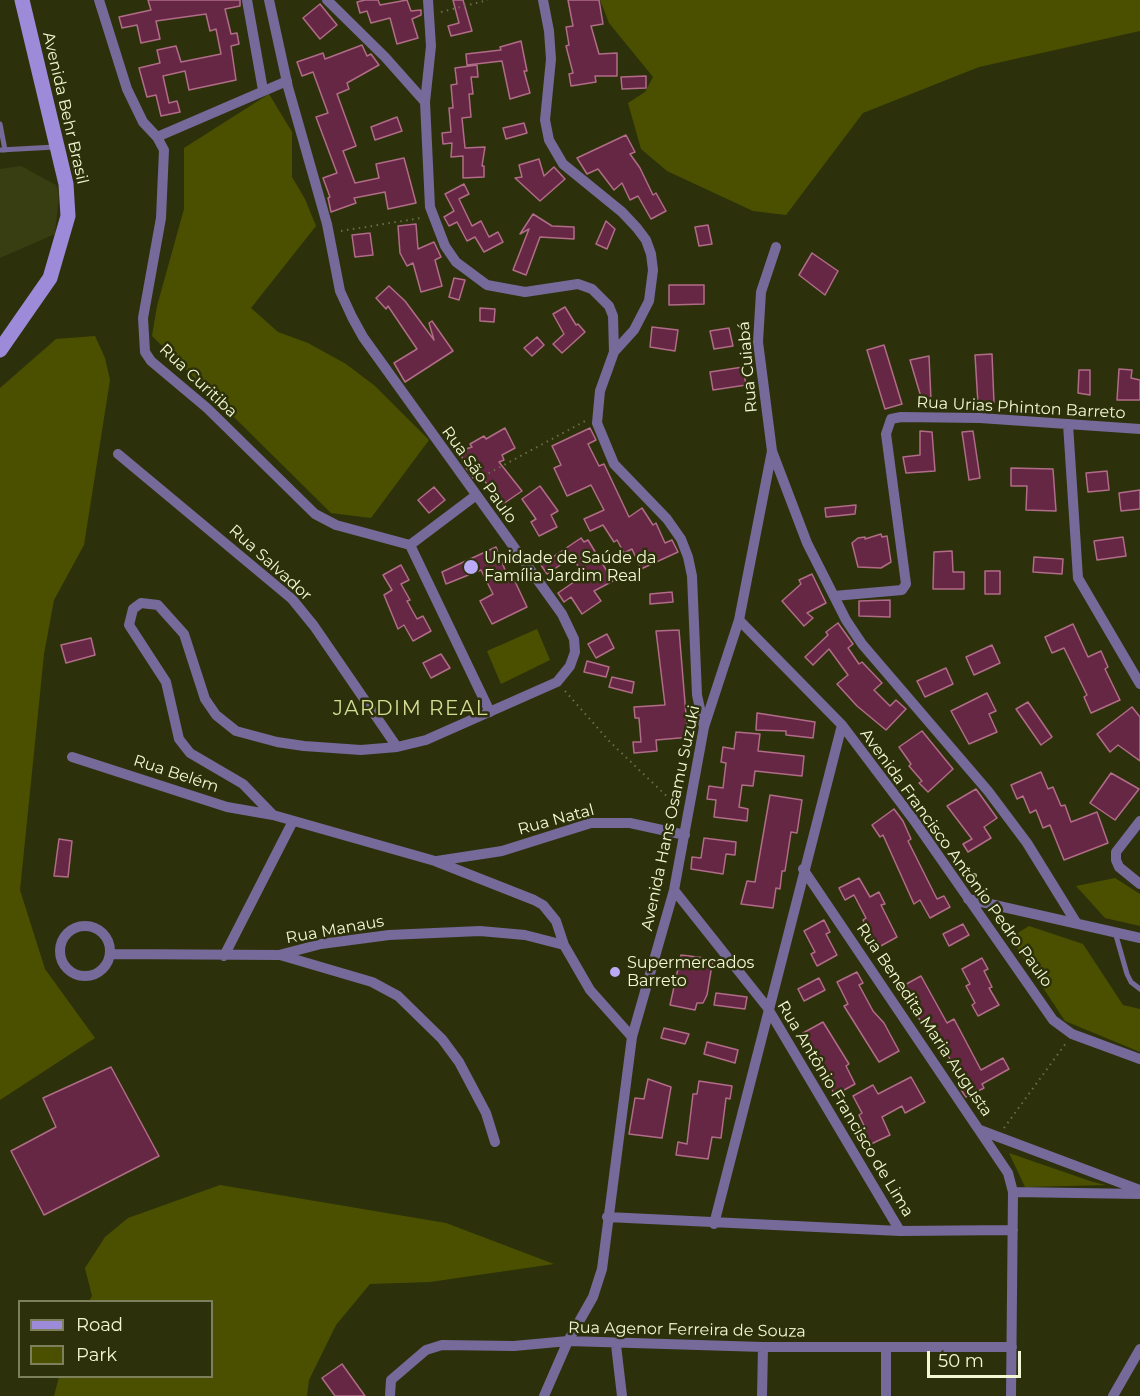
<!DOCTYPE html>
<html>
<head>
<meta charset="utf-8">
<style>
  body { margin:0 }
  #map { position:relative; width:1140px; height:1396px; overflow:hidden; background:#2d310b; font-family:Montserrat,sans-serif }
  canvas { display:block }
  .legend { position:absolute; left:18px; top:1300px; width:195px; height:78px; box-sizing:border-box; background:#2d310b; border:2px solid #7c815b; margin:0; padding:8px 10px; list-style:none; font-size:18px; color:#f2f8d3 }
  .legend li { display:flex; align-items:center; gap:12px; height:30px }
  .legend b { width:30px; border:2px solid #7c815b }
  .scale { position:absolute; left:927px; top:1351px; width:94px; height:27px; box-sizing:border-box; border:3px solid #f2f8d3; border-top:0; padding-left:8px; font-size:18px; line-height:21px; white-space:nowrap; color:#f2f8d3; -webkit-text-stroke:4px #2d310b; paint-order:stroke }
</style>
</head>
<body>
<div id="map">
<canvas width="1140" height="1396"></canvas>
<ul class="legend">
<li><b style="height:8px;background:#9d8ad8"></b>Road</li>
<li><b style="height:16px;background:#4b5000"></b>Park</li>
</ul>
<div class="scale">50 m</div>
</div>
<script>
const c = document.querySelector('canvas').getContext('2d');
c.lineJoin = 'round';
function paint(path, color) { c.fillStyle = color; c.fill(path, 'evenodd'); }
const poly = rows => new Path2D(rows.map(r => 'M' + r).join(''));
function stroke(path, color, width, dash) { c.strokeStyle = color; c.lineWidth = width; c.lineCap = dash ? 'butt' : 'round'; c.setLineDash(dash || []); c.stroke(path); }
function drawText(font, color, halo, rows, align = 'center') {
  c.font = font + ' Montserrat,sans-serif'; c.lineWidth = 5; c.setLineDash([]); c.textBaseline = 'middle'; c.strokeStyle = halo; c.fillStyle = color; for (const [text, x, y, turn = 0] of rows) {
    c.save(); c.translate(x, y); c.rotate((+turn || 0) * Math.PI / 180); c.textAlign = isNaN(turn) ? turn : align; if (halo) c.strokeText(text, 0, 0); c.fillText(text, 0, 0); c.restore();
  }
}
paint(poly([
  [21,166,56,185,59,194,55,234,0,258,0,169]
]), '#393d12');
paint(poly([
  [600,0,1140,0,1140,31,979,67,863,113,786,215,753,211,667,171,641,149,628,103,645,92,653,77,609,23],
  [269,94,292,132,292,177,305,199,316,226,251,308,278,332,308,343,346,364,375,386,429,440,371,518,331,513,152,336,157,306,184,209,184,148],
  [95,336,105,358,110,380,84,545,54,600,44,654,20,890,45,969,95,1038,0,1100,0,388,56,339],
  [537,629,550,660,501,684,487,651],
  [1115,878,1140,894,1140,926,1105,918,1076,886],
  [1029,926,1083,944,1123,1005,1140,1009,1140,1052,1065,1021,1015,945,1016,934],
  [1009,1153,1093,1182,1106,1185,1025,1187],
  [220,1185,446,1223,554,1264,430,1282,370,1284,336,1325,309,1380,307,1396,54,1396,59,1377,212,1376,212,1302,89,1301,92,1296,85,1268,105,1237,128,1218]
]), '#4b5000');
const building = poly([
  [148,0,240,0,240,6,225,9,231,34,237,33,239,44,231,46,236,80,189,90,185,71,163,76,169,103,177,101,180,112,161,116,156,95,147,97,139,68,160,63,157,50,176,46,181,62,221,54,216,29,210,31,206,14,156,21,160,39,141,43,137,25,122,28,119,17,151,10,148,0],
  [365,0,378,0,380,5,407,0,411,11,421,10,421,15,412,19,418,38,397,44,390,18,371,23,367,11,360,13,357,2,365,0],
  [453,0,463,0,472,31,451,36,448,26,459,23,453,0],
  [568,0,599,0,603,24,591,26,599,54,617,53,617,76,595,76,596,82,571,86,569,74,573,73,566,46,569,45,566,27,573,26,568,0],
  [320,4,337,25,320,39,303,18,320,4],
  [521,41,527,71,524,71,530,93,510,99,502,61,467,65,466,54,501,50,500,47,521,41],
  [362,45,367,56,371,54,379,65,347,83,349,89,337,94,356,146,343,151,355,183,379,178,376,164,404,158,416,203,388,209,385,192,354,198,356,203,331,212,328,198,330,197,323,178,337,173,316,117,328,113,313,72,302,76,297,62,323,53,325,59,362,45],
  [477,65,478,77,471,77,473,94,469,94,471,117,462,118,465,148,485,147,482,166,484,166,484,177,463,178,463,156,451,157,452,143,443,144,442,133,451,132,449,108,453,108,451,85,457,84,455,68,477,65],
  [646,76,646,88,622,89,621,77,646,76],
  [397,117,402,131,375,140,371,127,397,117],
  [524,123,527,133,506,139,503,128,524,123],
  [626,135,635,152,630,154,640,168,653,195,656,193,666,211,651,219,638,196,630,200,622,183,614,190,598,169,587,174,577,158,626,135],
  [539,159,544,176,554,167,565,179,540,201,515,178,522,177,519,165,539,159],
  [464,184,469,194,459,199,472,226,481,221,489,237,498,232,503,242,484,252,475,237,467,241,457,222,449,226,444,217,454,211,445,194,464,184],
  [533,214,552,226,574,227,574,239,540,237,526,275,513,270,529,229,520,234,533,214],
  [606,221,615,229,607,249,596,244,606,221],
  [416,224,418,249,434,242,441,257,435,260,442,286,421,292,413,263,407,266,400,253,398,226,416,224],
  [708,225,712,244,699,246,695,227,708,225],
  [370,233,373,255,355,257,352,235,370,233],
  [812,253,838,271,825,295,799,275,812,253],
  [454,278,465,280,459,300,449,297,454,278],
  [669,285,704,285,704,304,669,305,669,285],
  [389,286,405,301,434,340,429,323,432,321,453,351,405,382,394,363,417,349,388,306,386,309,376,298,389,286],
  [565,307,576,325,578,324,585,332,562,353,553,344,564,334,553,314,565,307],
  [480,308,495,309,494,322,480,321,480,308],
  [652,327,678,330,675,351,650,347,652,327],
  [729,328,733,346,714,349,710,331,729,328],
  [537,337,544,345,532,356,524,348,537,337],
  [884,345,902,404,885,409,867,350,884,345],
  [992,354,994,403,978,404,975,355,992,354],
  [929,356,931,400,921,397,910,360,929,356],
  [743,367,746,385,713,390,710,372,743,367],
  [1119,369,1132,370,1131,378,1140,380,1140,400,1117,400,1119,369],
  [1079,370,1090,370,1090,395,1078,393,1079,370],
  [505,428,515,448,502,455,504,460,499,462,522,491,503,504,479,474,473,478,465,466,460,451,472,447,470,444,484,436,486,439,505,428],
  [590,428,596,440,588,444,599,466,604,464,629,517,642,508,653,525,656,523,665,543,672,540,678,552,641,569,632,549,624,553,617,540,614,542,603,525,590,531,584,519,604,510,591,485,567,496,554,468,561,465,552,446,590,428],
  [920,431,932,432,935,471,906,473,903,457,920,455,920,431],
  [973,431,980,478,969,480,962,432,973,431],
  [1011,468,1053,469,1056,511,1026,510,1027,486,1011,486,1011,468],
  [1107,471,1109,490,1088,492,1086,473,1107,471],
  [540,486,558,511,551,515,557,527,539,536,531,522,536,519,522,499,540,486],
  [434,487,445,500,429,513,418,500,434,487],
  [1140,490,1140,509,1121,511,1119,493,1140,490],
  [856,505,855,514,826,517,825,508,856,505],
  [881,534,882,537,887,536,891,562,881,568,858,567,852,543,858,538,865,537,865,539,881,534],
  [1123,537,1126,556,1097,560,1094,541,1123,537],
  [581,538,584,542,588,540,613,581,594,591,601,601,582,614,571,597,564,602,558,593,584,575,572,557,547,574,541,565,581,538],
  [496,547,507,575,511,573,527,607,492,624,480,601,493,594,481,570,446,584,442,572,496,547],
  [952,551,953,572,964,572,964,589,933,589,934,552,952,551],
  [1034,557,1063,559,1062,574,1033,572,1034,557],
  [401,565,409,580,401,584,410,600,407,601,417,619,423,616,431,631,413,641,404,625,398,629,384,595,392,590,383,575,401,565],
  [985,571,1000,571,1000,594,985,594,985,571],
  [812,574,826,603,807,613,813,618,804,626,782,601,801,584,799,580,812,574],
  [672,592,673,602,650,604,650,594,672,592],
  [890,600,890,617,859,616,859,601,890,600],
  [838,623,853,644,848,648,859,664,862,662,882,683,874,690,890,706,896,700,906,709,886,730,857,706,837,684,848,675,829,649,813,665,805,657,828,635,826,632,838,623],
  [1073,624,1088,657,1101,651,1108,667,1105,669,1120,700,1091,713,1084,697,1087,695,1064,648,1052,653,1045,637,1073,624],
  [679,630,687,727,690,726,691,737,656,740,657,751,634,753,633,742,641,742,639,718,635,718,634,707,665,705,656,631,679,630],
  [607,634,614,648,596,658,588,644,607,634],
  [91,638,95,655,66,663,61,645,91,638],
  [992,645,1000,663,974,675,966,657,992,645],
  [441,654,450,668,431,678,423,663,441,654],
  [587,661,609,667,606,677,584,672,587,661],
  [946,668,953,684,925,697,917,681,946,668],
  [612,677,634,682,632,693,609,687,612,677],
  [987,693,996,711,989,714,997,732,969,744,951,711,987,693],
  [1028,702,1052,737,1041,745,1016,709,1028,702],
  [1132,707,1140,717,1140,761,1118,745,1110,752,1097,734,1132,707],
  [757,713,815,722,813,738,786,735,786,731,756,730,757,713],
  [922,731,953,769,928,792,919,783,922,781,909,766,911,764,899,747,922,731],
  [736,732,760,734,758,751,804,756,802,776,755,771,753,786,742,785,739,807,748,809,747,821,714,817,716,800,707,799,709,786,723,788,726,763,721,762,723,747,734,749,736,732],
  [1041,772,1048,789,1053,787,1061,806,1065,805,1071,822,1097,812,1108,843,1064,860,1050,825,1043,828,1036,810,1030,813,1023,796,1017,799,1011,785,1041,772],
  [1111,773,1139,789,1115,820,1090,803,1111,773],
  [976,789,997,818,984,827,991,838,968,852,963,844,972,839,947,806,976,789],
  [770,795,802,800,797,833,791,832,785,871,782,871,780,889,776,888,773,908,741,904,747,881,755,882,770,795],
  [894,809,903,821,911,839,908,841,937,899,944,896,950,907,930,918,920,900,914,904,883,835,880,837,872,825,894,809],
  [704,838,736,842,735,855,726,854,723,874,691,869,692,857,701,858,704,838],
  [59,839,72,841,68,877,54,876,59,839],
  [859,878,870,897,879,892,885,904,881,905,897,937,877,948,863,920,866,918,854,895,845,900,839,888,859,878],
  [824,920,830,932,826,934,837,955,817,966,811,954,815,952,804,931,824,920],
  [963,924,969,935,949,946,943,934,963,924],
  [681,955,713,959,707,995,703,1003,697,1003,695,1010,670,1005,681,955],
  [982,958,988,969,984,971,992,987,989,988,999,1005,978,1016,972,1005,975,1003,966,986,970,984,962,969,982,958],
  [857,972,863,983,859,985,873,1011,884,1023,899,1051,879,1062,844,1006,848,1004,837,982,857,972],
  [921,976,947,1023,954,1019,981,1070,1003,1058,1009,1069,982,1084,984,1088,966,1097,959,1087,963,1084,932,1025,925,1029,901,987,921,976],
  [819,978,825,990,804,1001,798,989,819,978],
  [716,993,747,997,745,1009,714,1005,716,993],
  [823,1022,849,1064,846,1066,855,1084,835,1095,829,1084,832,1082,803,1033,823,1022],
  [664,1028,689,1034,685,1044,661,1038,664,1028],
  [707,1042,738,1050,735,1063,704,1054,707,1042],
  [111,1067,159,1156,44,1215,11,1151,56,1127,43,1098,111,1067],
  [911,1077,925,1102,905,1113,902,1106,882,1117,890,1135,869,1145,863,1131,866,1130,859,1115,862,1113,853,1096,873,1085,878,1094,911,1077],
  [648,1079,671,1087,662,1138,629,1134,635,1098,644,1099,648,1079],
  [699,1081,732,1086,730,1099,726,1098,721,1138,712,1137,708,1159,676,1155,678,1142,687,1144,693,1094,697,1094,699,1081],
  [342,1364,365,1396,335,1396,322,1378,342,1364]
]);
paint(building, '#652744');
stroke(building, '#b16c88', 1.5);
stroke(poly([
  [441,12,488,0],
  [341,231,421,218],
  [478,479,587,420],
  [565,691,610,742,678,807],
  [1004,1128,1066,1043]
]), '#6a6e49', 2, [1.5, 4.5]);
stroke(poly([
  [0,124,5,150],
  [0,150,55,147],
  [1115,932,1127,974,1131,982,1140,989]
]), '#756a9a', 5);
stroke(poly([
  [99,0,127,89,143,122,157,137,287,81],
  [247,0,263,90],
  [269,0,288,87,327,224,340,291,352,317,363,337,562,614,574,639,575,652,570,666,557,682,426,740,397,747,361,750,304,746,277,742,236,731,216,715,205,699,184,634,158,605,141,603,133,609,129,625,166,682,179,739,190,753,243,784,273,815],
  [327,0,385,57,425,102,430,207,445,246,456,262,487,285,525,292,578,284,592,289,609,306,613,316,614,352,600,391,597,423,614,464,667,519,681,539,688,557,692,576,697,695,704,727],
  [543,0,549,31,551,59,545,120,549,140,563,164,622,212,637,228,646,240,651,254,653,270,649,301,634,330,614,352],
  [425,102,431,46,428,0],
  [157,137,164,150,161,218,143,318,145,352,151,361,207,408,315,514,336,525,410,545,490,712],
  [776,247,761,292,758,342,772,451,807,543,846,620,862,644,988,791,1027,843,1077,924],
  [1068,424,1078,578,1140,684],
  [118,454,292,599,314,626,397,747],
  [410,545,475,496],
  [834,596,902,590,906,584,886,434,891,419,901,417,980,418,1140,429],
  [739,620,842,725,913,819,1053,1020,1072,1034,1140,1059],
  [72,757,227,807,273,815,435,861,534,900,543,905,556,921,564,945,590,990,632,1037],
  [1140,821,1116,852,1116,860,1119,867,1140,884],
  [437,861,502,851,591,823,630,823,685,835],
  [803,869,1008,1173,1013,1192,1011,1396],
  [674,890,767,1007,900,1231],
  [968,899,1140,938],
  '60 951a25 25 0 1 1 50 0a25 25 0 1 1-50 0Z',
  [110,954,279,955,321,944,389,935,480,931,525,935,564,945],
  [280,955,372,982,398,996,442,1039,459,1062,486,1113,495,1142],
  [224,956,293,821],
  [980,1130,1140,1190],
  [1013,1192,1140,1194],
  [607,1217,900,1231,1013,1230],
  [714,1224,842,725],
  [616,1345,622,1396],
  [390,1396,391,1380,426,1350,442,1345,514,1346,568,1341,763,1347,1012,1347],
  [544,1396,568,1341,593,1297,602,1269,632,1037,674,890,704,727,739,620,772,451],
  [762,1396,763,1347],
  [886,1396,886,1348],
  [1113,1396,1140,1349]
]), '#756a9a', 10);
stroke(poly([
  [0,350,50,278,68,216,66,184,22,0]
]), '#9d8ad8', 15);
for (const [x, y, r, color] of [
  [471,567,8,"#bbaaf6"],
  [615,972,6,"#bbaaf6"]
]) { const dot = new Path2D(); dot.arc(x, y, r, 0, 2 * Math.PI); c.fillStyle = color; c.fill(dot); stroke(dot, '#2d310b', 2); }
drawText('16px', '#f2f8d3', '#2d310b', [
  ["Avenida Behr Brasil",65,108,77],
  ["Rua Cuiabá",748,367,-95],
  ["Rua Curitiba",198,381,43],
  ["Rua Urias Phinton Barreto",1021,408,3],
  ["Rua São Paulo",479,475,54],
  ["Rua Salvador",270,563,42],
  ["Rua Belém",176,774,18],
  ["Avenida Hans Osamu Suzuki",671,818,-78],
  ["Rua Natal",556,820,-15],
  ["Avenida Francisco Antônio Pedro Paulo",956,858,54],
  ["Rua Manaus",335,930,-10],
  ["Rua Benedita Maria Augusta",924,1020,56],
  ["Rua Antônio Francisco de Lima",845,1109,59],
  ["Rua Agenor Ferreira de Souza",687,1330,1]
]);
drawText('16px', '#f2f8d3', '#2d310b', [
  ["Unidade de Saúde da",484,558],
  ["Família Jardim Real",484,576],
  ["Supermercados",627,963],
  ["Barreto",627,981]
], 'left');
c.letterSpacing = '1.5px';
drawText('20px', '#d5de95', '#2d310b', [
  ["JARDIM REAL",411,709]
]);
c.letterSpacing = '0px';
</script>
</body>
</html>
